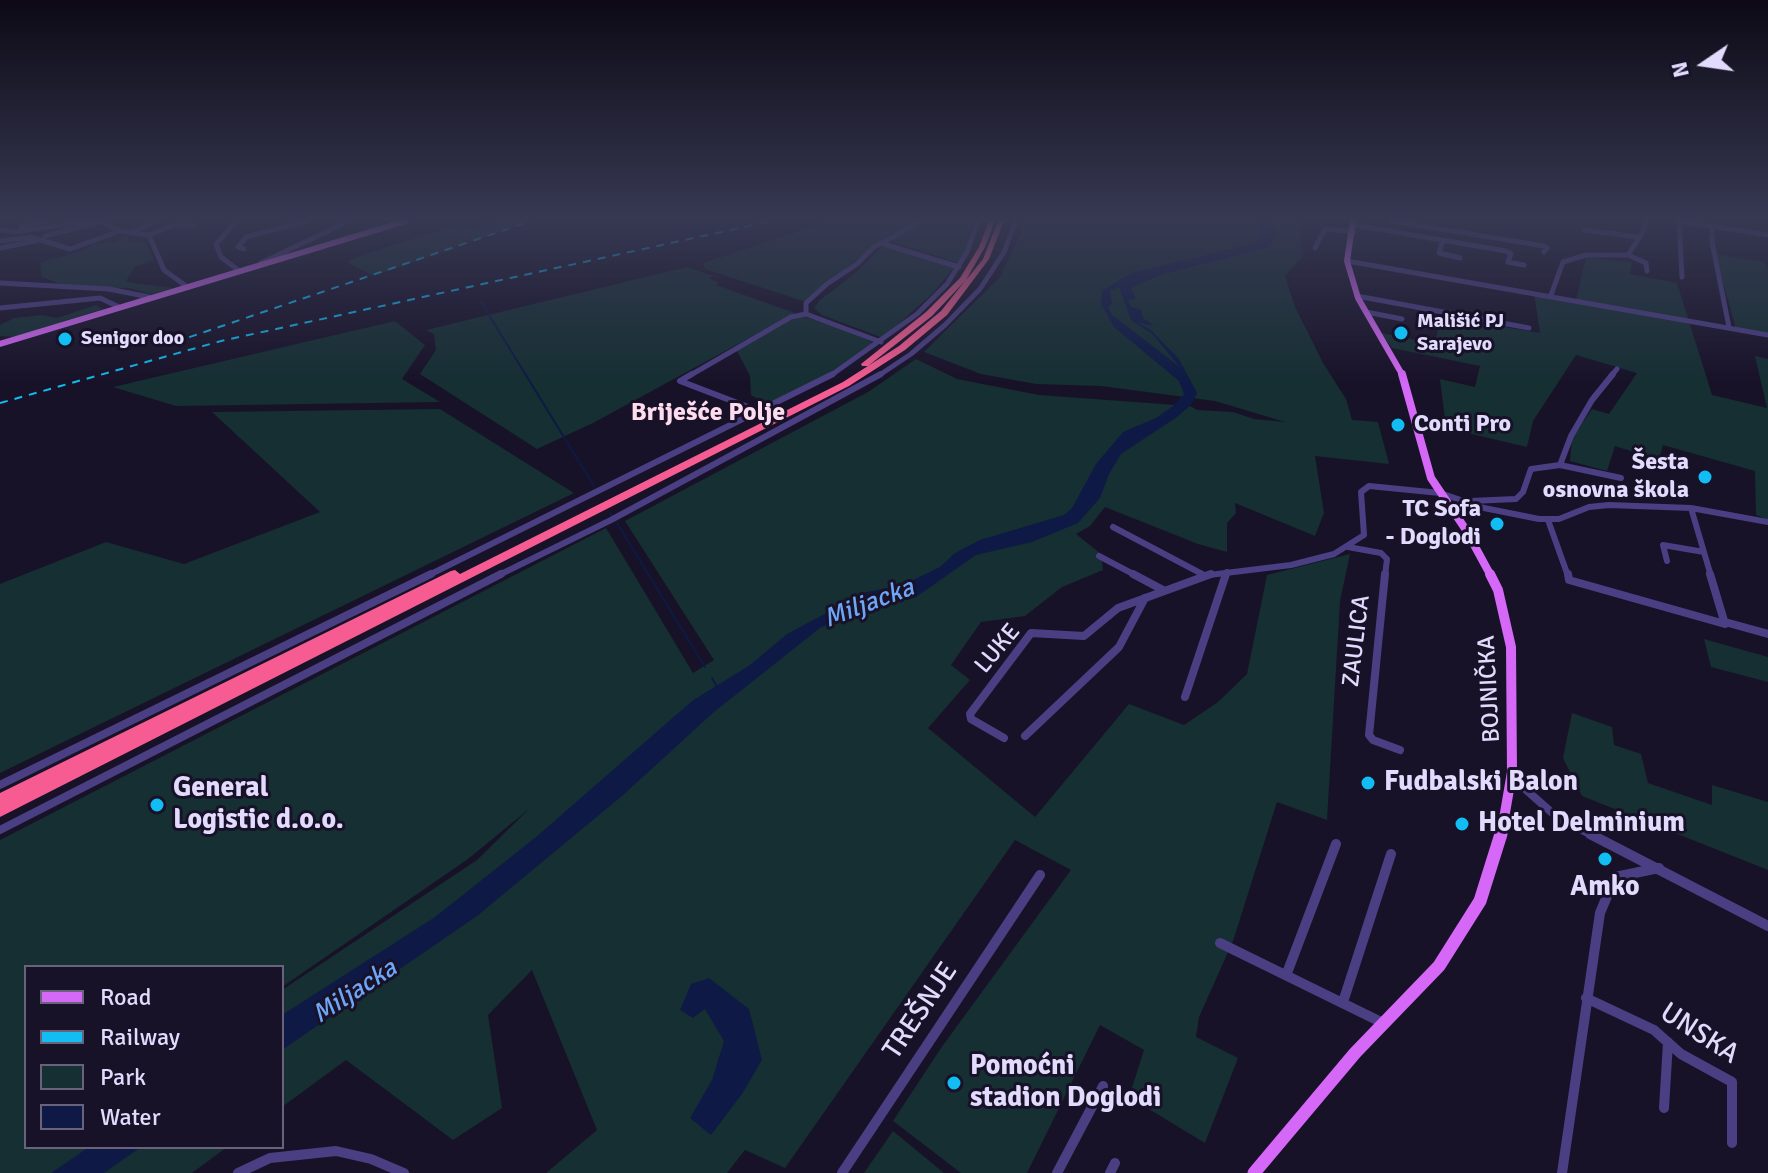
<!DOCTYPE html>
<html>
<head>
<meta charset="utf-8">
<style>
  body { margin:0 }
  #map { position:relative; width:1768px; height:1173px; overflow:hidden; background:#181228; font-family:Signika,sans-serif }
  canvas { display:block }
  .legend { position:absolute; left:24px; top:965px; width:260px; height:184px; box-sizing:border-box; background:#181228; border:2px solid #69627d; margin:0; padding:10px 14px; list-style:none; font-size:24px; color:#e3dbfd }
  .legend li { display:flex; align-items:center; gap:16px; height:40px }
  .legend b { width:40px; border:2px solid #69627d }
  .north { position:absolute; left:1664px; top:24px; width:80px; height:80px; -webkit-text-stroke:6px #181228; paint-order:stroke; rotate:257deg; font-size:22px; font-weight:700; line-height:32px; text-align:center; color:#e3dbfd }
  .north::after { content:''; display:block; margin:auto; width:28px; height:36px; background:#e3dbfd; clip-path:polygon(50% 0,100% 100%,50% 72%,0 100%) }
</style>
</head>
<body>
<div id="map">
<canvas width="1768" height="1173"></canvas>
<ul class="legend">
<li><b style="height:10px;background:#d568f7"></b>Road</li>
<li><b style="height:10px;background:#11bdf2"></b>Railway</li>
<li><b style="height:22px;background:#152f32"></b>Park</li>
<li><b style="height:22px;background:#0e1a45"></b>Water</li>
</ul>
<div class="north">N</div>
</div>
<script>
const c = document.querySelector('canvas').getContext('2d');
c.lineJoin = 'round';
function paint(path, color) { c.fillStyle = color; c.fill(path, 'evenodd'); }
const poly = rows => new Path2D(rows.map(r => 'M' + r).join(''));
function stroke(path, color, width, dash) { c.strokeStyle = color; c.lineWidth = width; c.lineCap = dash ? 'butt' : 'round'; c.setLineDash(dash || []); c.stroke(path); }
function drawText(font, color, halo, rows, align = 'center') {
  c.font = font + ' Signika,sans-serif'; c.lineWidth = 6; c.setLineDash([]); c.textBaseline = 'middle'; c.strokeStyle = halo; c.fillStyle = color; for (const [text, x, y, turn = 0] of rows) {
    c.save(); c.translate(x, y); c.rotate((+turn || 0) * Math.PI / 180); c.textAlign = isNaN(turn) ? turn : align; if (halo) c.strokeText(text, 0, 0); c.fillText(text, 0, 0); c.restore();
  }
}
paint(poly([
  [496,221,531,221,373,276,347,262,368,253,461,224,474,228],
  [829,221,918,221,887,235,806,302,705,269,703,263],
  [930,221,974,221,966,250,958,263,893,242,892,239],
  [1022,221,1300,221,1302,257,1285,276,1295,307,1323,363,1346,399,1352,420,1378,422,1389,464,1315,456,1324,513,1315,536,1235,503,1236,513,1227,523,1227,552,1198,544,1105,507,1090,526,1076,534,1101,554,1103,570,1062,587,1025,616,981,622,951,665,970,680,928,728,1035,817,1129,704,1184,725,1218,702,1247,674,1267,575,1350,554,1340,601,1327,820,1277,802,1233,941,1199,1017,1196,1037,1238,1058,1205,1143,1129,1097,1144,1050,1100,1025,1027,1173,961,1173,893,1121,941,1048,1071,870,1015,840,785,1168,745,1150,727,1173,546,1173,597,1130,532,970,488,1015,502,1108,453,1140,346,1060,282,1107,282,990,477,860,529,809,468,859,282,987,282,967,26,967,26,1147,227,1147,192,1173,0,1173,0,840,606,528,693,673,714,660,625,521,868,392,916,359,957,379,1039,395,1190,406,1197,410,1233,412,1254,419,1285,422,1215,401,1101,386,1036,384,981,374,924,352,1000,277,1021,233],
  [126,235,130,243,146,242,154,260,134,267,126,282,172,288,152,294,129,288,68,287,42,277,40,262,86,250,94,243,115,242],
  [886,246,954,267,933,293,883,338,822,315,814,308,820,300,852,276,882,247],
  [1715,254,1765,262,1768,270,1768,335,1736,329],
  [1586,257,1632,262,1630,274,1677,283,1712,395,1767,408,1755,356,1768,359,1768,520,1756,515,1755,471,1663,445,1659,460,1615,446,1607,471,1570,461,1572,438,1592,409,1609,414,1637,373,1576,355,1533,421,1527,447,1446,428,1440,379,1475,387,1480,366,1392,348,1381,333,1435,344,1440,317,1540,333,1534,292,1576,300],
  [687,267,713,276,709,278,719,283,716,285,795,313,593,423,537,449,420,374,436,350,434,334,426,330],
  [96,305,102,309,15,337,0,336,0,325,14,318,42,315,57,318],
  [799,315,851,332,876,344,812,384,767,404,751,395,750,376,737,351],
  [395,321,425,345,402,379,440,402,176,406,113,387],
  [440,409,574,493,0,773,0,584,106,542,184,564,320,512,212,412],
  [1704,639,1768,657,1768,682,1711,667],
  [1572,713,1612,727,1614,745,1641,754,1648,783,1712,805,1712,785,1768,802,1768,870,1582,796,1563,758],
  [893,1131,944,1173,864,1173]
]), '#152f32');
paint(poly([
  [1256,221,1270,221,1277,232,1269,247,1160,275,1131,288,1136,299,1128,300,1131,307,1141,310,1143,318,1154,326,1136,322,1151,330,1179,359,1197,393,1192,404,1177,417,1121,454,1109,474,1100,498,1078,523,1032,542,976,555,916,597,843,617,820,628,714,712,622,796,477,916,282,1050,282,1015,435,917,536,837,692,701,750,665,787,634,866,592,901,586,940,567,955,553,980,540,1064,515,1072,508,1096,464,1123,432,1156,418,1173,406,1184,394,1179,381,1114,327,1101,304,1102,291,1131,273,1257,243,1262,234],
  [1119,287,1131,320,1152,334,1180,367,1112,315,1108,308,1112,303,1110,291],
  [709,978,749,1009,762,1060,742,1094,711,1135,690,1118,712,1080,724,1041,705,1009,693,1018,680,1010,691,984],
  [89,1147,141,1147,104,1173,51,1173]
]), '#0e1a45');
stroke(poly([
  [481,302,594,486],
  [610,513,612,516],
  [617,523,705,667],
  [712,678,717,687]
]), '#0e1a45', 2);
stroke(poly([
  [101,221,120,231,149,235,164,270,186,286],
  [237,221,216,244,221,257,238,270],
  [1391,221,1544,246,1547,248,1544,252],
  [1677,221,1768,235],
  [1679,221,1682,277],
  [1354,225,1506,251,1511,254,1508,262,1524,265],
  [21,227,46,221],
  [1712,227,1712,242,1729,327],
  [0,230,15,232,89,221],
  [1584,230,1638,237],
  [135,231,157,221],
  [149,235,174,225,193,225],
  [45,236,103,221],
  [1443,240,1439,253,1460,258],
  [0,241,31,237,70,249,120,231],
  [880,243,959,267],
  [0,248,35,241],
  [1315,248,1325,229,1354,232],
  [244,249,238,247,246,237,307,221],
  [1628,255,1646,263,1647,271],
  [1347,261,1768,335],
  [261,263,349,221],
  [0,283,109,289,149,297],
  [1551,295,1563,262,1586,255,1628,255,1643,232,1646,221],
  [1357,296,1529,328],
  [0,308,100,298,119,307],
  [1366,312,1402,319],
  [806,314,881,342],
  [689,376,791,317,806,314,806,303,827,284,857,264,874,247,922,221],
  [830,376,917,314,947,284,967,252,978,221],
  [878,376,911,354,945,325,980,289,1004,252,1016,221],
  [1611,376,1617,369]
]), '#4b3f84', 5);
stroke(poly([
  [692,374,680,381,761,412],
  [1560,465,1621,478],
  [1470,501,1516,499,1523,492,1531,469,1560,465,1571,436,1592,400,1613,374],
  [1691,508,1711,576],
  [1548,520,1568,576],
  [1113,527,1204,575],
  [1348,547,1381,553,1387,559,1385,576],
  [1099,556,1137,576],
  [1667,561,1663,545,1704,552],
  [427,576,833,374],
  [497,576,611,520,881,374],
  [1201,576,1291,565,1334,554,1364,535,1361,492,1369,486,1440,493,1484,508,1539,519,1559,519,1589,507,1609,505,1691,508,1768,522],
  [1226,576,1227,572]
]), '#4b3f84', 6);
stroke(poly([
  [1133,574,1163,590],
  [1385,574,1369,735,1373,740,1400,750],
  [1568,574,1569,580,1725,624,1710,574],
  [1725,622,1768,634],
  [1185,697,1226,574],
  [1025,736,1119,647,1145,598],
  [1004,738,971,719,970,714,1031,633,1084,636,1118,608,1211,574],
  [1512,772,1524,788,1559,819,1594,836],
  [0,785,431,574],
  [0,830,501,574]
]), '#4b3f84', 8);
stroke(poly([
  [1590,834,1768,926],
  [1220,943,1383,1023],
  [1287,973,1336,844],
  [1586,998,1654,1030,1681,1054,1732,1082,1732,1143],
  [1343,1002,1391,854],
  [1664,1108,1668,1042],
  [238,1173,270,1158,336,1151,371,1159,404,1173],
  [842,1173,1040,875],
  [1057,1173,1103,1086],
  [1110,1173,1115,1163],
  [1562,1173,1600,913,1615,877,1659,868]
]), '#4b3f84', 10);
stroke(poly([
  [1353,221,1347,261,1358,298,1403,376],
  [0,344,406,221]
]), '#d568f7', 6);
stroke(poly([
  [1402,374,1431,478,1466,530,1491,576]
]), '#d568f7', 8);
stroke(poly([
  [1490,574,1498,590,1511,647,1512,772,1501,836]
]), '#d568f7', 10);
stroke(poly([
  [1254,1173,1355,1053,1439,966,1480,901,1501,834]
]), '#d568f7', 13);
paint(poly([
  [989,221,995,221,985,247,966,280,983,259,998,221,1004,221,989,259,947,315,905,350,849,386,0,817,0,793,451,571,455,570,460,574,843,382,899,346,941,311,965,281,932,316,868,366,862,366,861,364,926,312,960,278,979,247,989,221]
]), '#f65c91');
stroke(poly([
  [175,342,531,221],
  [0,403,221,341,772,221]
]), '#11bdf2', 2, [8, 7]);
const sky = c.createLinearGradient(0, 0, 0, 385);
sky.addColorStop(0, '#0d0a16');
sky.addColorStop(0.57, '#373953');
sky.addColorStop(1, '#37395300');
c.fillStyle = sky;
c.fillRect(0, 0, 1768, 385);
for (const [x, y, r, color] of [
  [1401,333,8,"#11bdf2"],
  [65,339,8,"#11bdf2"],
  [1398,425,8,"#11bdf2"],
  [1705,477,8,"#11bdf2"],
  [1497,524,8,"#11bdf2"],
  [1368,783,8,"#11bdf2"],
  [157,805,8,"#11bdf2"],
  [1462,824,8,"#11bdf2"],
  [1605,859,8,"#11bdf2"],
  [954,1083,8,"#11bdf2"]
]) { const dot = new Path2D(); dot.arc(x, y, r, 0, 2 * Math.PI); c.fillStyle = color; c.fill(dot); stroke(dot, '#181228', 3); }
drawText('bold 20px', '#e3dbfd', '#181228', [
  ["Mališić PJ",1417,322],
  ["Sarajevo",1417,345],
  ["Senigor doo",81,339]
], 'left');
drawText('bold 24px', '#e3dbfd', '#181228', [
  ["Conti Pro",1414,425,"left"],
  ["Šesta",1689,463],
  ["osnovna škola",1689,491],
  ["TC Sofa",1481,510],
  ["- Doglodi",1481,538]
], 'right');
drawText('24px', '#e3dbfd', '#181228', [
  ["ZAULICA",1357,641,-83],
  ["LUKE",998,649,-50],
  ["BOJNIČKA",1490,689,-93]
]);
drawText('bold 26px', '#fddced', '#181228', [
  ["Briješće Polje",708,413]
]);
drawText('italic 26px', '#6ea5f7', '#181228', [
  ["Miljacka",869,604,-21],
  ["Miljacka",355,992,-33]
]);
drawText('bold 28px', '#e3dbfd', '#181228', [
  ["Fudbalski Balon",1384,783],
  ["General",173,789],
  ["Logistic d.o.o.",173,821],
  ["Hotel Delminium",1478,824],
  ["Amko",1605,888,"center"],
  ["Pomoćni",970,1067],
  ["stadion Doglodi",970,1099]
], 'left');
drawText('28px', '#e3dbfd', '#181228', [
  ["TREŠNJE",921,1011,-56],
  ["UNSKA",1699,1034,33]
]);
</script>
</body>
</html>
